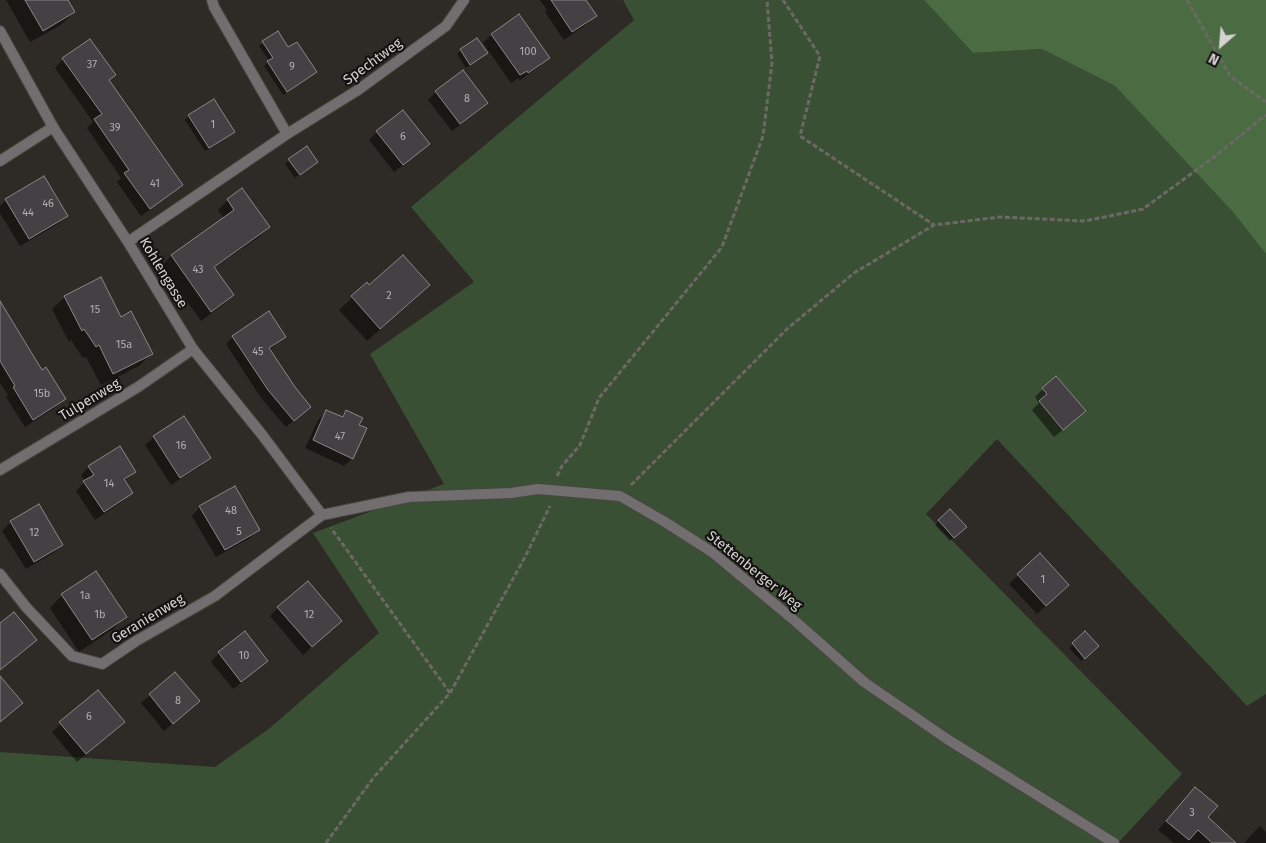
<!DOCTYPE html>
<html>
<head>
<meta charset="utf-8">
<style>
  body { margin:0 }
  #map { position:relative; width:1266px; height:843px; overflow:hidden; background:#2e2b26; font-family:"Fira Sans",sans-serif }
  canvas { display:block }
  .north { position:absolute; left:1196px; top:20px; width:50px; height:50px; -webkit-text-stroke:4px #151312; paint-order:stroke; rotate:207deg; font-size:14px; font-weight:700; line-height:20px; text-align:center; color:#d5d2d0 }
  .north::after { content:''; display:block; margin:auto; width:18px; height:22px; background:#d5d2d0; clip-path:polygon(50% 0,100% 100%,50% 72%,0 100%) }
</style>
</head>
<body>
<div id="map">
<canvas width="1266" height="843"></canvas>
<div class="north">N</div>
</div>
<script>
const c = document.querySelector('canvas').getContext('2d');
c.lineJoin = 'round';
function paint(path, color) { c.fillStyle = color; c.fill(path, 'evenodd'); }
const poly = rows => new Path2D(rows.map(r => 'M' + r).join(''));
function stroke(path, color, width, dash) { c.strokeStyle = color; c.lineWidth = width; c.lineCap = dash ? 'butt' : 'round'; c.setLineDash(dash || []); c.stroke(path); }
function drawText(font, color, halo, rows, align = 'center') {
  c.font = font + ' "Fira Sans",sans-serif'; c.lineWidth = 4.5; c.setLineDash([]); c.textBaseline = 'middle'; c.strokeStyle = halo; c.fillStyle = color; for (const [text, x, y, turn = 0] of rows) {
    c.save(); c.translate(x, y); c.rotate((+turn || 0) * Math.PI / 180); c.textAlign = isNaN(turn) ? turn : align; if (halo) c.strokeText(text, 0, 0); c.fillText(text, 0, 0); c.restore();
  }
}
paint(poly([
  [623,0,924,0,973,53,1042,49,1115,86,1232,211,1266,254,1266,694,1247,706,997,439,926,514,1182,774,1118,843,0,843,0,752,215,767,270,728,379,633,313,533,444,484,370,354,474,282,411,207,634,20]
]), '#3a5034');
paint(poly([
  [924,0,1266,0,1266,254,1232,211,1115,86,1042,49,973,53]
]), '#4b6c42');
paint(poly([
  [6,0,67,0,74,12,61,25,30,42],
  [540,0,585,0,595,16,587,24,564,40,545,12,547,10],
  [519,16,548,58,540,66,520,80,518,78,511,83,483,43,491,35],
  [277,33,288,49,315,72,311,76,283,95,264,66,269,61,259,46],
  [90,40,108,81,181,185,173,193,141,216,117,182,121,178,87,128,93,122,55,68,63,59],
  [461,50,482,57,466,68,457,54],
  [436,92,487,103,478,111,452,131,428,100],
  [189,116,230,135,205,151,185,120],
  [377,132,428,144,420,152,394,172,369,140],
  [289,160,313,165,295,178,285,164],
  [43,178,66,216,58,224,20,246,0,213,0,206,6,200],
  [242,190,269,227,259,237,214,268,233,295,223,305,201,321,162,266,171,256,224,219,218,210,228,200],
  [367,284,369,286,416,298,367,341,339,310],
  [65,297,120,319,151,354,139,366,101,385,86,357,83,358,71,340,69,342,52,309],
  [0,324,64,399,56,407,25,427,6,397,8,395,0,383],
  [233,337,285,337,277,344,269,350,302,414,286,427,261,398,226,344],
  [1043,389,1076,419,1054,437,1032,410,1039,403,1035,397],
  [327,411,340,418,346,411,358,425,352,458,344,466,305,448,318,420],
  [154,437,209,458,201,466,171,485,145,445],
  [89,467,135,471,124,481,131,493,123,501,95,520,76,491,85,482,81,475],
  [38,506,62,545,53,553,26,569,2,531,11,522],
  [200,507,258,530,250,538,216,557,192,516],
  [950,510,965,526,950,541,935,525],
  [1040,555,1059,593,1037,614,1009,584],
  [62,595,125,617,113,629,79,652,50,608],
  [278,608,332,629,303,655,270,616],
  [1085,633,1097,646,1081,661,1069,648],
  [219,653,266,661,258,669,233,689,211,662],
  [175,674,198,701,164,731,141,703],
  [98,691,115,730,77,762,52,732],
  [1195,788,1207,817,1234,843,1174,843,1158,830],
  [1260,826,1266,832,1266,843,1244,843]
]), '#0007');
const building = poly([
  [25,0,68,0,75,12,43,31,25,0],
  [551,0,586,0,597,16,572,32,551,0],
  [519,14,550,58,528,73,527,71,520,75,491,34,519,14],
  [278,31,288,47,297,42,317,72,287,92,267,61,273,58,262,41,278,31],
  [477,38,488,53,470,65,460,49,477,38],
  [90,39,116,75,109,80,183,185,150,209,124,173,129,170,94,119,102,114,62,58,90,39],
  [463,70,488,103,460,124,435,91,463,70],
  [214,99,235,132,209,148,188,115,214,99],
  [403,110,430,144,403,165,376,131,403,110],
  [307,146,318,162,300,175,288,159,307,146],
  [44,176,68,216,29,239,5,199,44,176],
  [242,188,270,227,214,267,234,295,211,312,171,255,234,210,227,199,242,188],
  [403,255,430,285,380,329,351,296,367,282,369,285,403,255],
  [101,277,121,317,131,311,153,354,113,374,99,345,96,347,84,329,82,331,64,296,101,277],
  [0,301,42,370,46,367,66,399,33,420,13,387,15,386,0,361,0,301],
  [269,311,286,337,269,348,295,387,311,407,294,421,268,390,232,336,269,311],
  [1056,376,1086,411,1063,430,1039,401,1047,394,1042,388,1056,376],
  [326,410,343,417,346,410,363,418,359,425,367,428,353,459,313,440,326,410],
  [184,416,211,458,180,478,153,436,184,416],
  [120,446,136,472,124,479,133,493,104,512,83,481,94,475,88,466,120,446],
  [235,486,260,530,225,550,199,506,235,486],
  [39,504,63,545,34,562,10,521,39,504],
  [950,509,967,527,954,538,938,520,950,509],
  [1040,553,1069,585,1046,606,1017,574,1040,553],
  [96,571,127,617,92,640,61,594,96,571],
  [308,581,342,621,312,647,277,607,308,581],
  [14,612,37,640,0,670,0,623,14,612],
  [245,631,268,661,241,682,218,652,245,631],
  [1085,631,1099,646,1085,659,1072,643,1085,631],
  [175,672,200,701,173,724,149,694,175,672],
  [0,676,23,703,0,722,0,676],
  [98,690,125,722,86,754,59,722,98,690],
  [1195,787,1218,806,1208,817,1236,843,1212,843,1198,830,1189,840,1166,821,1195,787]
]);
paint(building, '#454043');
stroke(building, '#8c8689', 1);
const service = poly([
  [0,161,53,127]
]);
const minor = poly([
  [212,0,214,7,287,134],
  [0,31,53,127,128,242,193,349,263,436,322,515],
  [128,242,287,134,358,90,446,26,464,0],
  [0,470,138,387,193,349],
  [0,574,26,607,72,656,102,664,136,641,215,596,322,515,409,497,511,493,538,489,620,496,665,522,712,552,795,621,864,682,947,739,1114,843]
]);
stroke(service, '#494641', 12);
stroke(minor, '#494641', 12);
stroke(poly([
  [783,0,820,56,800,136,934,225],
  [1187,0,1230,76,1266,102],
  [557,476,562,466,580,445,599,398,722,247,763,136,772,63,767,0],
  [631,485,787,329,854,273,934,225,1000,217,1085,221,1143,209,1210,160,1266,115],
  [450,693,525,557,550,506],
  [326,843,374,777,450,693,331,528]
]), '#6c6965', 3, [5, 2.5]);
stroke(service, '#726e6f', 10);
stroke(minor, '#726e6f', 10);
drawText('11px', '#b1aead', null, [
  ["100",528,52],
  ["37",92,65],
  ["9",292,67],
  ["8",467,99],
  ["1",213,125],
  ["39",115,128],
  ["6",403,137],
  ["41",155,184],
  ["46",48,204],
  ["44",28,213],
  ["43",198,270],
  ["2",389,296],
  ["15",95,310],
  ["15a",124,345],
  ["45",258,352],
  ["15b",42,394],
  ["47",340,437],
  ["16",181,446],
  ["14",109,484],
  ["48",231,511],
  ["5",239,532],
  ["12",34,533],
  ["1",1043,580],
  ["1a",85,596],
  ["1b",100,615],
  ["12",309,615],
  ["10",244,656],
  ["8",178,701],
  ["6",89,717],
  ["3",1192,813]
]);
drawText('14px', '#d5d2d0', '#151312', [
  ["Spechtweg",373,62,-36],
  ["Kohlengasse",163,273,59],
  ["Tulpenweg",90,400,-31],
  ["Stettenberger Weg",754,571,39],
  ["Geranienweg",148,619,-31]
]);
</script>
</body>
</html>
